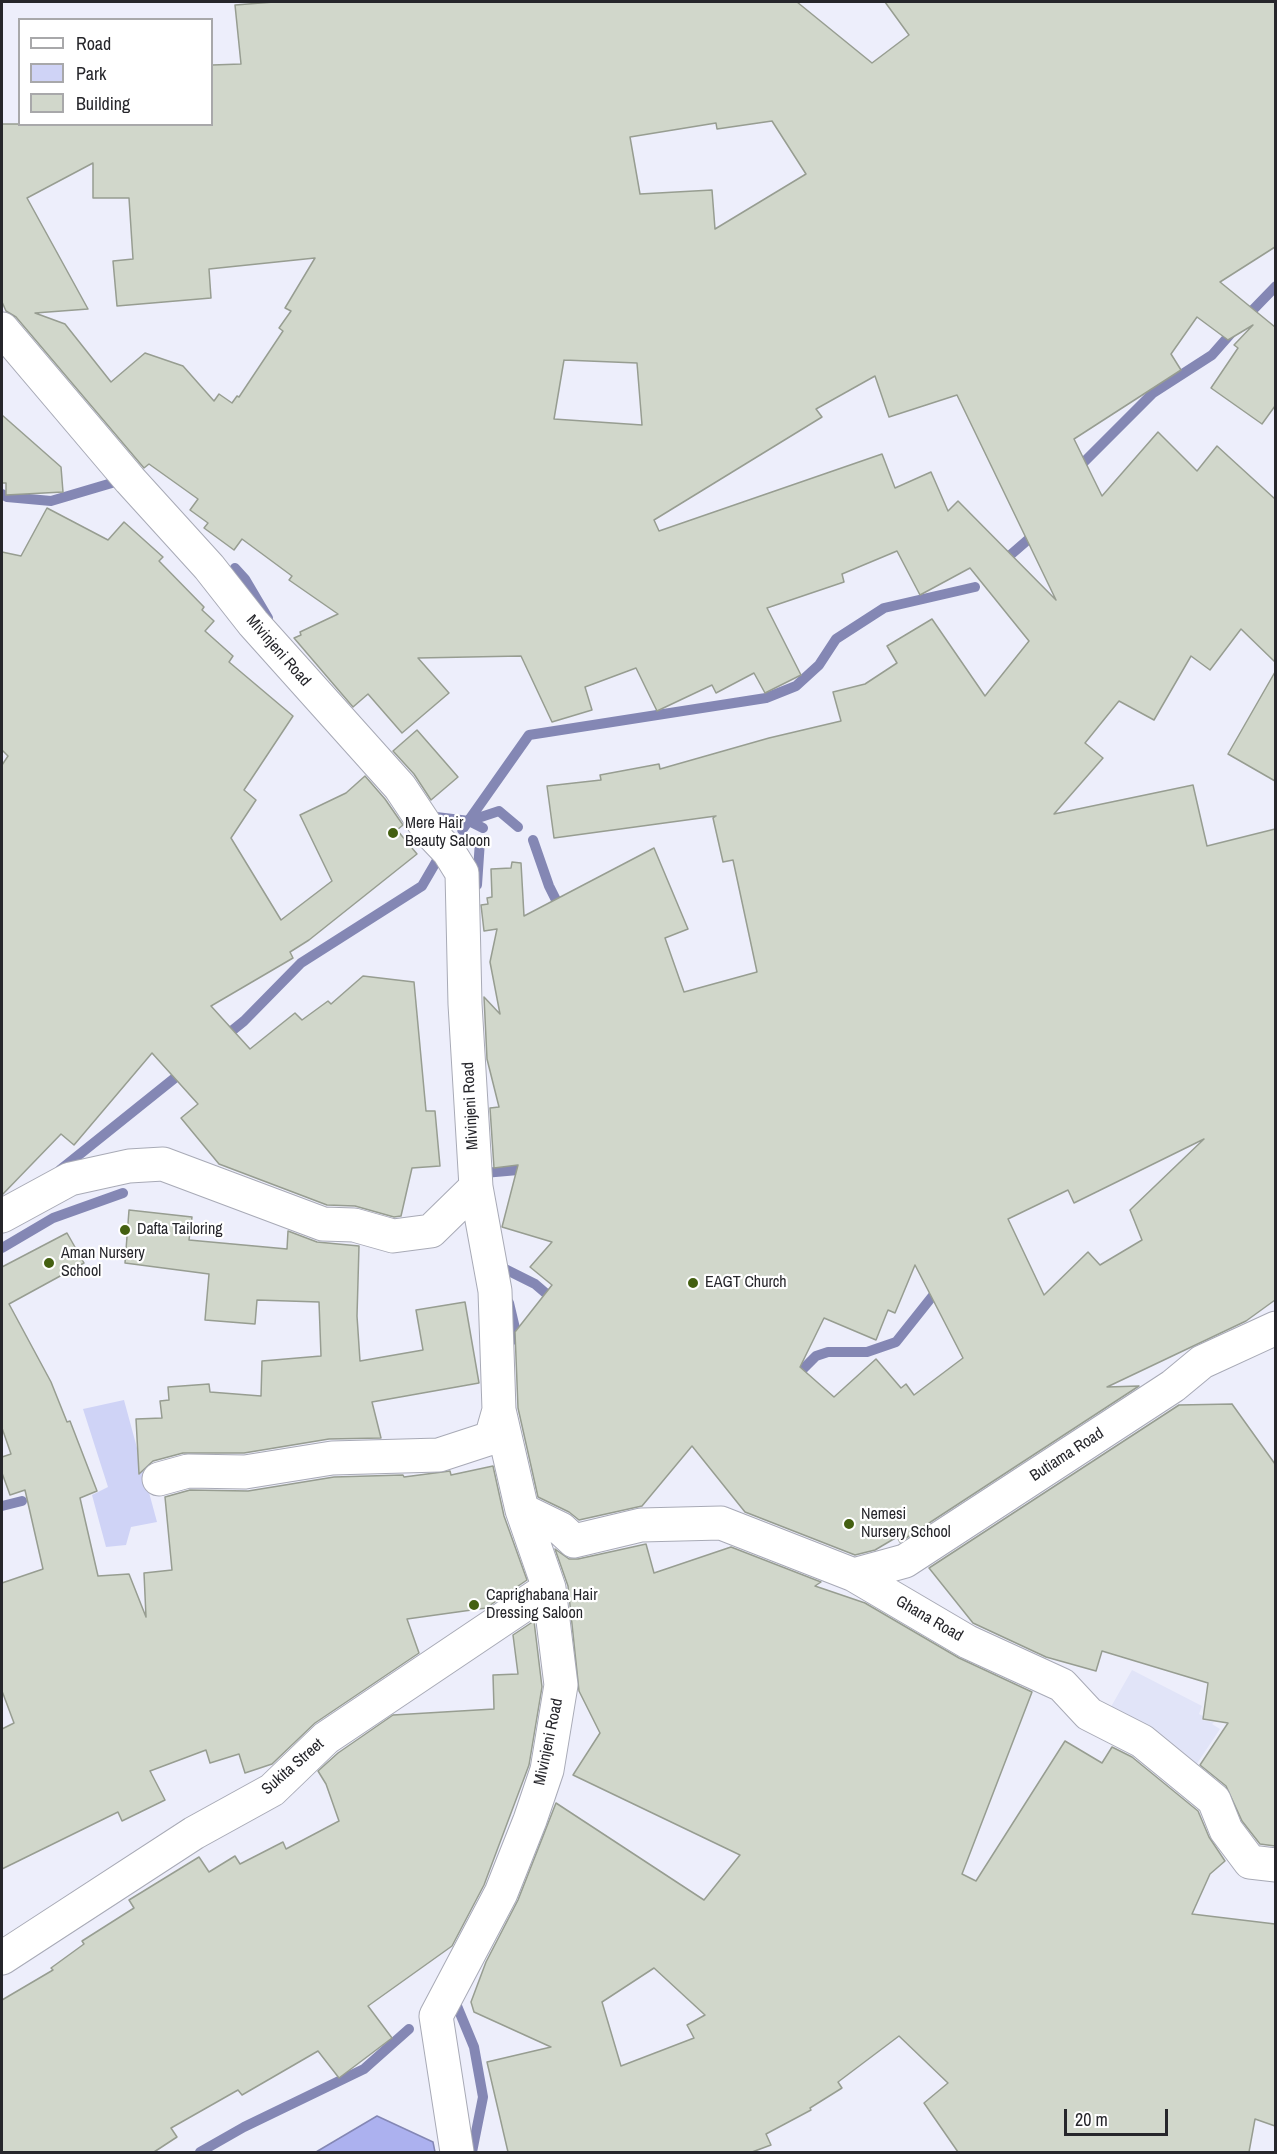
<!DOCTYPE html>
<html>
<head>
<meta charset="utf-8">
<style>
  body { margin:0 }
  #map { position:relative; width:1277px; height:2154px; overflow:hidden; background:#edeefb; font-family:"Archivo Narrow",sans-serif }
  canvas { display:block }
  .frame { position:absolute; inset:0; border:3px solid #26262b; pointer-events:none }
  .legend { position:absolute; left:18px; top:18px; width:195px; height:108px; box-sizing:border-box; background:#fff; border:2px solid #a8a8aa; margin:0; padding:8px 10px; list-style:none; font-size:18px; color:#26262b }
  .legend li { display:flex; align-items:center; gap:12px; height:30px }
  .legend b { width:30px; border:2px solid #a8a8aa }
  .scale { position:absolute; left:1064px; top:2109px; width:104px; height:27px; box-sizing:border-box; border:3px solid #26262b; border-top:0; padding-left:8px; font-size:18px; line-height:21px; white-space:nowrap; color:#26262b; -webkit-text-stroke:4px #fff; paint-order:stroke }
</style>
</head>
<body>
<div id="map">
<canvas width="1277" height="2154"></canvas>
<div class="frame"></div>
<ul class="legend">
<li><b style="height:8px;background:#fff"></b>Road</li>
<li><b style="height:16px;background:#cfd3f6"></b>Park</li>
<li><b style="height:16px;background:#d1d7cb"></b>Building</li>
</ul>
<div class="scale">20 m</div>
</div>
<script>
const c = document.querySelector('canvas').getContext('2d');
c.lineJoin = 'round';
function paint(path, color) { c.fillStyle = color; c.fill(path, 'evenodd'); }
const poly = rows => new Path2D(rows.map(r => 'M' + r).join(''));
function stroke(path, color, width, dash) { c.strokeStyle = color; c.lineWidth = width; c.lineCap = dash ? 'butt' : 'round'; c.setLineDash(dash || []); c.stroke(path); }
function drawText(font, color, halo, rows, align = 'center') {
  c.font = font + ' "Archivo Narrow",sans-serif'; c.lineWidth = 4.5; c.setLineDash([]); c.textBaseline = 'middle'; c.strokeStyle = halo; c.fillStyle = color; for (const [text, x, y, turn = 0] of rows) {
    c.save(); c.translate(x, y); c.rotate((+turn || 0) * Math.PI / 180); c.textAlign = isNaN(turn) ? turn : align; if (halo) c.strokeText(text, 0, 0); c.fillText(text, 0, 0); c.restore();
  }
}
paint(poly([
  [1132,1670,1202,1706,1199,1714,1203,1716,1202,1720,1214,1722,1212,1724,1220,1729,1194,1768,1108,1712]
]), '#e1e4f8');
paint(poly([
  [124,1400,157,1522,131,1527,126,1545,106,1547,92,1495,108,1487,83,1409]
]), '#cfd3f6');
const water = poly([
  [377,2116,433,2142,435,2152,316,2152,377,2116]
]);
paint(water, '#acb1ef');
stroke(water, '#8487b4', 1.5);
stroke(poly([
  [1245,318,1276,286],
  [1076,470,1153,393,1212,355,1234,330],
  [2,494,7,497,51,501,122,480],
  [1000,564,1038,531],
  [235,568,245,579,268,618],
  [428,816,469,821,483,828],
  [469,821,499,811,518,827],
  [462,830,529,735,766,698,796,686,819,665,836,639,884,608,975,587],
  [533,840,549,886,562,912],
  [477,885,480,841],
  [223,1038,244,1021,301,963,422,886,443,850],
  [60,1170,186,1069],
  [484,1173,518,1170,529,1178],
  [2,1248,53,1218,123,1193],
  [501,1267,535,1284,556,1302],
  [509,1303,518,1341],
  [789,1366,803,1369,816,1356,828,1352,867,1352,896,1342,935,1293,936,1286],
  [2,1506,22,1501],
  [457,2006,474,2047,483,2097,472,2152],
  [200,2152,244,2127,364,2069,409,2029]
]), '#8487b4', 10);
const building = poly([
  [274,2,797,2,872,63,909,35,885,2,1275,2,1275,247,1220,282,1275,327,1275,406,1262,424,1211,388,1238,348,1234,345,1253,325,1228,340,1197,317,1171,354,1181,370,1074,439,1102,496,1158,432,1197,471,1217,446,1275,499,1275,662,1241,629,1210,670,1191,656,1154,720,1119,701,1085,743,1103,758,1054,814,1193,785,1207,846,1275,829,1275,1300,1246,1321,1107,1387,1139,1386,900,1542,897,1537,875,1550,855,1555,745,1512,692,1446,642,1506,579,1520,569,1512,538,1497,518,1408,515,1332,552,1285,530,1267,552,1242,502,1227,518,1165,494,1168,490,1108,499,1107,487,1059,484,997,500,1014,490,962,497,929,484,931,481,905,488,904,487,898,492,897,491,869,511,868,512,862,521,863,524,916,654,848,688,929,665,938,684,992,757,972,733,860,723,862,713,818,716,816,554,838,547,786,601,780,600,775,659,764,660,769,769,738,841,721,833,692,865,684,897,663,887,646,932,619,985,696,1029,641,970,568,920,595,897,551,842,574,844,582,767,608,801,675,765,693,754,673,716,693,712,685,657,711,636,668,585,687,592,710,552,722,521,656,418,658,449,693,402,733,368,694,353,707,294,638,301,635,300,632,338,614,289,580,292,576,242,539,234,550,204,528,208,523,190,510,198,499,149,464,144,468,16,317,6,311,2,302,2,124,212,124,212,65,241,64,235,5,274,2],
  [772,121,806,174,715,229,712,190,640,194,630,137,716,123,717,129,772,121],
  [93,163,93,198,129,198,133,259,113,261,117,306,211,298,209,269,315,258,285,308,291,311,279,328,283,331,239,397,237,396,232,403,219,394,214,401,183,366,145,353,111,382,65,324,35,313,88,309,27,198,93,163],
  [564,360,637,363,642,425,554,419,564,360],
  [875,376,889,417,957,395,1056,600,958,501,948,511,931,472,895,488,882,454,659,531,654,520,822,417,816,409,875,376],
  [1204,1139,1130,1210,1142,1240,1100,1265,1088,1252,1044,1295,1008,1219,1068,1190,1074,1203,1204,1139],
  [915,1265,963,1358,914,1395,906,1384,901,1388,876,1359,834,1397,800,1367,824,1318,876,1340,888,1310,895,1313,915,1265],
  [2,415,61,467,63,492,6,495,6,483,2,483,2,415],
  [47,508,108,540,124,522,163,557,159,561,204,607,202,610,214,621,205,631,233,656,229,662,293,716,244,790,256,800,231,838,281,920,332,881,300,815,346,793,365,776,385,799,403,825,397,830,417,854,309,940,290,952,293,958,211,1006,250,1049,295,1013,302,1020,328,1001,331,1004,363,976,414,982,426,1111,435,1111,440,1166,412,1168,401,1216,394,1217,355,1206,327,1205,219,1164,181,1118,198,1104,152,1053,74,1145,61,1134,2,1195,2,765,8,756,2,750,2,552,21,556,47,508],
  [1275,672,1275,781,1228,754,1275,672],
  [417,730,458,777,431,800,414,774,393,751,417,730],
  [129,1210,192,1217,189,1240,287,1249,288,1231,317,1242,359,1246,357,1316,360,1361,423,1350,416,1310,465,1302,479,1383,372,1402,381,1438,329,1439,244,1453,183,1453,153,1461,139,1474,136,1419,162,1418,160,1401,169,1400,168,1387,209,1384,210,1392,261,1396,262,1361,321,1356,319,1302,257,1300,255,1324,205,1320,209,1274,125,1263,129,1210],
  [67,1233,84,1263,9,1304,51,1382,67,1422,70,1421,97,1491,80,1498,98,1576,129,1574,146,1617,144,1573,172,1570,165,1497,190,1490,248,1491,334,1477,403,1475,404,1477,450,1471,451,1475,493,1466,504,1516,527,1580,486,1608,407,1619,419,1653,315,1723,272,1764,245,1773,239,1754,210,1763,206,1750,150,1771,165,1800,122,1821,118,1812,2,1869,2,1729,14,1723,2,1691,2,1583,43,1569,25,1490,10,1495,2,1473,2,1457,11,1454,2,1428,2,1267,67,1233],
  [1232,1404,1275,1464,1275,1846,1260,1844,1242,1821,1226,1786,1200,1765,1228,1723,1203,1719,1208,1683,1102,1651,1096,1671,1046,1657,973,1623,929,1568,1179,1405,1232,1404],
  [646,1544,654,1573,731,1547,821,1582,815,1586,865,1603,959,1658,1032,1692,962,1874,976,1881,1065,1741,1102,1763,1112,1747,1132,1757,1198,1811,1209,1837,1225,1861,1210,1874,1192,1914,1275,1924,1275,2126,1255,2119,1249,2152,958,2152,924,2103,948,2083,899,2036,838,2082,842,2088,810,2108,811,2110,766,2134,771,2145,752,2152,508,2152,487,2062,551,2047,474,2012,471,2002,486,1962,518,1900,556,1803,704,1900,740,1855,573,1775,600,1733,579,1691,568,1586,555,1549,569,1559,578,1559,646,1544],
  [654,1968,705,2015,687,2025,694,2038,621,2066,602,2002,654,1968],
  [534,1621,542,1687,529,1765,484,1885,452,1946,368,2006,392,2038,339,2078,318,2051,242,2095,238,2090,171,2128,177,2137,154,2152,2,2152,2,2000,53,1970,51,1968,84,1944,82,1941,134,1908,129,1900,199,1857,209,1872,235,1856,240,1864,283,1842,286,1849,339,1821,326,1784,318,1771,338,1753,393,1715,494,1709,493,1675,518,1674,513,1635,534,1621]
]);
paint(building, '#d1d7cb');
stroke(building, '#979d91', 1.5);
const minor = poly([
  [2,329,130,480,209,567,253,623,400,787,430,832,449,852,462,873,465,1004,476,1187,495,1291,499,1410,522,1510,549,1588,561,1685,547,1770,530,1820,501,1893,436,2016,457,2152],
  [2,1216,70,1179,129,1166,163,1164,323,1224,354,1225,393,1236,431,1231,476,1187],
  [159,1479,188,1471,245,1472,332,1458,439,1455,491,1438,499,1410],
  [522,1510,561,1529,574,1541,641,1525,721,1523,854,1575,968,1642,1062,1685,1089,1714,1142,1741,1214,1800,1226,1830,1250,1862,1276,1865],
  [854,1575,905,1561,1173,1386,1202,1362,1276,1328],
  [2,1958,194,1833,272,1790,326,1738,549,1588]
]);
stroke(minor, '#a8aab6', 35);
stroke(minor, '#fff', 33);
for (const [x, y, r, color] of [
  [393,833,6,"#446011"],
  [125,1230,6,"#446011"],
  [49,1263,6,"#446011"],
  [693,1283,6,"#446011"],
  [849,1524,6,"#446011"],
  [474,1605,6,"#446011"]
]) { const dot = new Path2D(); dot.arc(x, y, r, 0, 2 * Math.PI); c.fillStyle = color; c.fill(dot); stroke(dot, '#fff', 2); }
drawText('16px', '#26262b', '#fff', [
  ["Mivinjeni Road",278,651,49],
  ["Mivinjeni Road",471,1106,-93],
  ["Butiama Road",1067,1455,-33],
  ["Ghana Road",929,1619,30],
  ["Mivinjeni Road",549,1742,-78],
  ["Sukita Street",293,1767,-41]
]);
drawText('16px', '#26262b', '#fff', [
  ["Mere Hair",405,824],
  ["Beauty Saloon",405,842],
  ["Dafta Tailoring",137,1230],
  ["Aman Nursery",61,1254],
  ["School",61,1272],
  ["EAGT Church",705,1283],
  ["Nemesi",861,1515],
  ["Nursery School",861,1533],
  ["Caprighabana Hair",486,1596],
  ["Dressing Saloon",486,1614]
], 'left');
</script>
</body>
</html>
